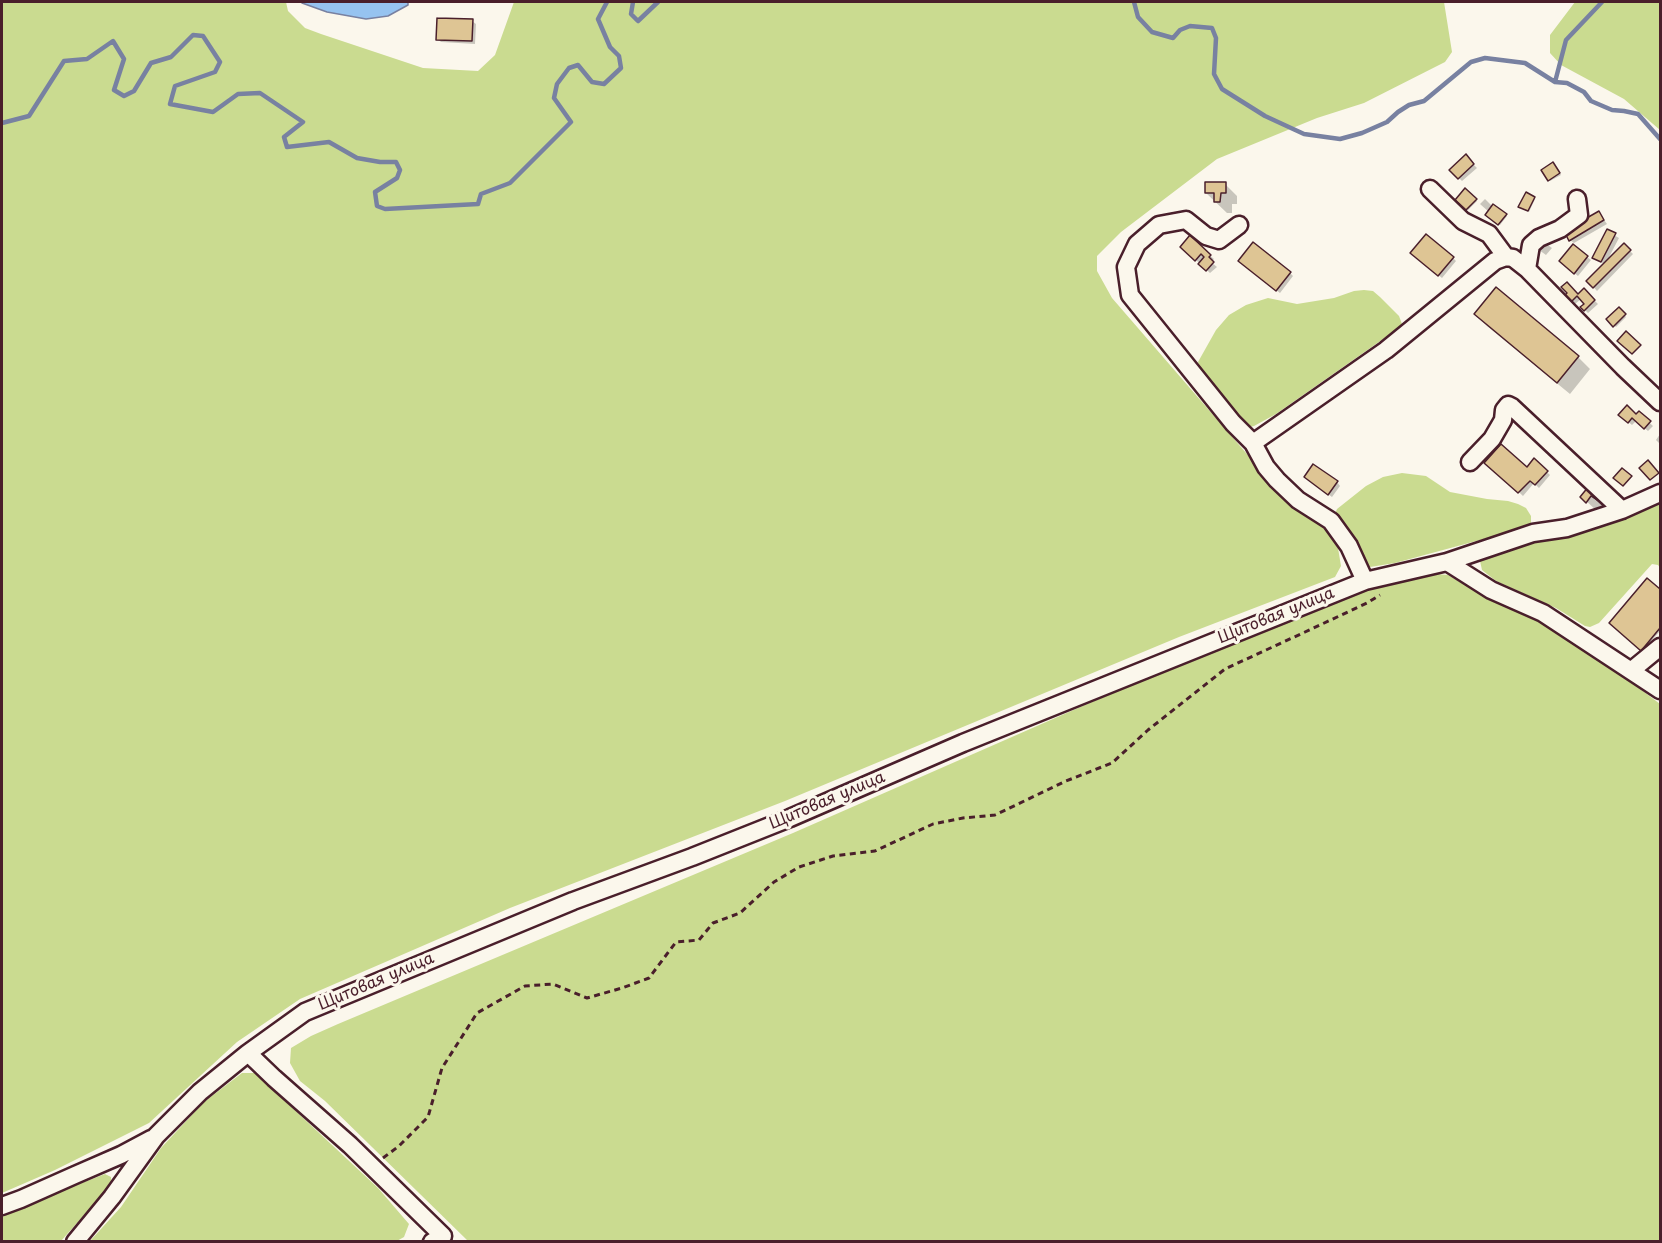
<!DOCTYPE html>
<html>
<head>
<meta charset="utf-8">
<style>
  body { margin:0 }
  #map { position:relative; width:1662px; height:1243px; overflow:hidden; background:#fbf7ec; font-family:"Playpen Sans",sans-serif }
  canvas { display:block }
  .frame { position:absolute; inset:0; border:3px solid #4a1f2b; pointer-events:none }
</style>
</head>
<body>
<div id="map">
<canvas width="1662" height="1243"></canvas>
<div class="frame"></div>
</div>
<script>
const c = document.querySelector('canvas').getContext('2d');
c.lineJoin = 'round';
function paint(path, color) { c.fillStyle = color; c.fill(path, 'evenodd'); }
const poly = rows => new Path2D(rows.map(r => 'M' + r).join(''));
function stroke(path, color, width, dash) { c.strokeStyle = color; c.lineWidth = width; c.lineCap = dash ? 'butt' : 'round'; c.setLineDash(dash || []); c.stroke(path); }
function drawText(font, color, halo, rows, align = 'center') {
  c.font = font + ' "Playpen Sans",sans-serif'; c.lineWidth = 6; c.setLineDash([]); c.textBaseline = 'middle'; c.strokeStyle = halo; c.fillStyle = color; for (const [text, x, y, turn = 0] of rows) {
    c.save(); c.translate(x, y); c.rotate((+turn || 0) * Math.PI / 180); c.textAlign = isNaN(turn) ? turn : align; if (halo) c.strokeText(text, 0, 0); c.fillText(text, 0, 0); c.restore();
  }
}
paint(poly([
  [2,2,286,2,288,11,305,28,321,34,423,68,478,71,495,55,514,2,1444,2,1452,52,1445,62,1364,103,1317,118,1217,159,1121,232,1097,256,1097,271,1112,298,1253,461,1263,479,1288,503,1324,528,1338,548,1341,566,1335,577,1179,637,785,801,510,908,300,999,237,1042,149,1123,55,1170,2,1193],
  [1575,2,1660,2,1660,130,1624,99,1561,65,1550,53,1550,35],
  [1364,290,1373,291,1380,297,1399,316,1402,324,1396,330,1276,414,1254,426,1250,427,1237,415,1199,367,1198,362,1216,330,1229,315,1246,305,1268,298,1297,304,1334,298,1354,291],
  [1402,473,1426,476,1450,492,1487,499,1508,501,1518,504,1526,508,1531,516,1531,523,1528,527,1395,563,1370,567,1365,566,1335,514,1337,509,1366,486,1383,477],
  [1660,501,1660,568,1658,565,1652,564,1599,623,1590,627,1585,626,1556,608,1496,581,1482,570,1480,561,1486,555,1534,542,1570,537],
  [1436,574,1448,575,1477,592,1564,631,1660,704,1660,1241,468,1241,325,1101,300,1081,290,1063,291,1048,311,1036,338,1024,793,833,1078,708,1306,611,1364,588],
  [242,1073,255,1073,378,1188,409,1224,404,1237,395,1242,90,1241,121,1207,161,1148,204,1102],
  [105,1174,111,1177,111,1182,108,1188,61,1241,2,1241,2,1214]
]), '#cadb90');
const water = poly([
  [301,2,408,2,408,5,388,16,366,19,327,12,302,3,301,2]
]);
paint(water, '#96c3f0');
stroke(water, '#7881a1', 1.5);
paint(poly([
  [472,21,476,24,475,44,441,42,438,39],
  [1466,157,1477,168,1462,181,1451,170],
  [1554,165,1561,175,1550,181,1549,180],
  [1225,184,1237,196,1237,204,1232,204,1232,213,1227,213,1206,193],
  [1465,190,1477,201,1468,210,1457,200],
  [1534,198,1535,199,1529,212,1521,208],
  [1485,199,1493,207,1494,206,1507,216,1500,225,1487,215,1489,212,1480,204],
  [1469,212,1484,223,1465,217],
  [1599,213,1607,224,1574,243,1570,240],
  [1607,231,1619,238,1607,261,1624,245,1633,254,1597,291,1588,281,1604,264,1594,257],
  [1190,238,1214,259,1211,262,1217,267,1210,273,1182,247],
  [1545,243,1552,248,1546,255,1539,250],
  [1415,256,1453,258,1456,261,1442,278],
  [1587,257,1591,260,1578,276,1564,265],
  [1243,265,1290,273,1293,276,1280,293],
  [1496,290,1578,357,1590,369,1570,394,1487,326,1476,314],
  [1584,290,1598,304,1588,313,1582,307,1586,304,1581,299,1575,304,1567,296,1578,296],
  [1619,309,1626,317,1616,327,1608,319],
  [1639,413,1653,426,1648,431,1636,421,1632,425,1620,415,1636,416],
  [1660,434,1660,444,1656,440],
  [1534,460,1550,475,1539,488,1534,483,1523,496,1487,462,1527,469],
  [1309,480,1337,482,1340,486,1332,497],
  [1589,488,1611,508,1609,511,1604,506,1599,513,1582,497],
  [1647,580,1660,591,1660,631,1643,651,1611,622]
]), '#0003');
stroke(poly([
  [633,2,631,14,638,21,658,2],
  [1134,2,1138,17,1152,32,1173,38,1180,30,1190,26,1212,28,1216,38,1214,74,1222,89,1265,116,1304,134,1340,139,1362,133,1387,122,1398,112,1409,105,1424,101,1471,62,1485,58,1525,63,1555,82,1567,83,1584,92,1591,101,1612,110,1624,111,1638,114,1660,139],
  [1555,82,1566,40,1602,2],
  [2,123,29,116,64,61,87,59,113,41,124,59,114,90,124,96,134,91,151,63,171,57,193,35,203,36,220,62,215,72,175,86,170,104,213,112,238,94,260,93,303,122,284,137,287,147,329,142,357,158,380,162,396,162,400,170,397,178,375,192,377,206,385,209,478,204,481,194,510,183,571,122,554,98,557,84,569,68,578,65,592,82,604,84,621,68,619,56,610,47,598,19,607,2]
]), '#7881a1', 4.5);
const building = poly([
  [437,18,473,19,472,41,436,40,437,18],
  [1466,154,1474,164,1458,179,1449,170,1466,154],
  [1553,162,1560,173,1548,181,1541,170,1553,162],
  [1205,182,1226,182,1226,193,1221,193,1220,202,1214,202,1214,193,1205,193,1205,182],
  [1465,188,1477,199,1466,210,1455,200,1465,188],
  [1526,192,1535,197,1528,211,1518,207,1526,192],
  [1493,204,1507,214,1498,225,1485,215,1493,204],
  [1599,211,1604,220,1569,241,1564,231,1599,211],
  [1607,229,1616,233,1601,262,1592,258,1607,229],
  [1426,234,1454,257,1438,276,1410,253,1426,234],
  [1190,235,1211,255,1209,257,1214,262,1206,271,1198,264,1204,257,1201,254,1195,261,1180,247,1190,235],
  [1253,242,1291,272,1276,291,1238,261,1253,242],
  [1624,243,1631,250,1593,288,1586,281,1624,243],
  [1573,244,1588,256,1574,274,1559,261,1573,244],
  [1567,282,1578,294,1584,288,1595,300,1584,311,1580,307,1584,304,1577,296,1571,302,1564,296,1567,293,1561,287,1567,282],
  [1496,287,1579,356,1557,383,1474,314,1496,287],
  [1619,307,1626,314,1613,327,1606,319,1619,307],
  [1626,331,1641,345,1632,354,1617,341,1626,331],
  [1627,405,1636,414,1639,411,1651,421,1644,429,1632,418,1628,423,1618,415,1627,405],
  [1501,444,1527,467,1534,458,1548,471,1535,485,1530,481,1518,493,1484,463,1501,444],
  [1648,460,1659,473,1650,480,1639,468,1648,460],
  [1313,464,1338,481,1328,495,1304,477,1313,464],
  [1622,468,1632,476,1623,486,1613,478,1622,468],
  [1589,486,1601,495,1597,500,1591,496,1586,503,1580,497,1589,486],
  [1647,578,1660,589,1660,628,1641,651,1609,623,1647,578]
]);
paint(building, '#dec594');
stroke(building, '#4a1f2b', 1.5);
const minor = poly([
  [1430,189,1463,221,1489,234,1506,257],
  [1239,225,1219,240,1206,236,1186,220,1159,225,1137,244,1126,267,1130,295,1233,423,1253,443,1266,467,1277,480,1298,500,1331,521,1349,546,1365,581],
  [1527,269,1531,245,1539,238,1560,229,1579,215,1577,199],
  [1253,443,1386,350,1495,261,1506,257,1513,258,1527,269,1623,367,1660,402],
  [1470,462,1492,439,1503,420,1504,410,1508,405,1512,407,1622,510],
  [1447,562,1491,590,1543,613,1660,690],
  [1632,670,1660,647],
  [248,1053,274,1078,350,1145,443,1236,432,1242],
  [2,1206,21,1199,75,1175,121,1155,151,1139],
  [75,1242,112,1197,156,1136,200,1092,248,1053,305,1012,573,901,692,857,790,818,963,743,1365,581,1447,562,1533,533,1567,528,1622,510,1660,493]
]);
stroke(minor, '#4a1f2b', 21);
stroke(poly([
  [383,1158,399,1146,428,1117,442,1068,477,1013,525,986,553,984,587,998,622,988,649,978,676,942,699,940,713,923,740,913,774,882,799,867,833,856,875,851,933,824,963,818,995,815,1066,781,1112,763,1148,730,1225,669,1305,632,1367,603,1380,595]
]), '#4a1f2b', 3, [6, 4.5]);
stroke(minor, '#fbf7ec', 16);
drawText('16px', '#4a1f2b', '#fbf7ec', [
  ["Щитовая улица",1276,616,-22],
  ["Щитовая улица",827,801,-23],
  ["Щитовая улица",376,982,-23]
]);
</script>
</body>
</html>
